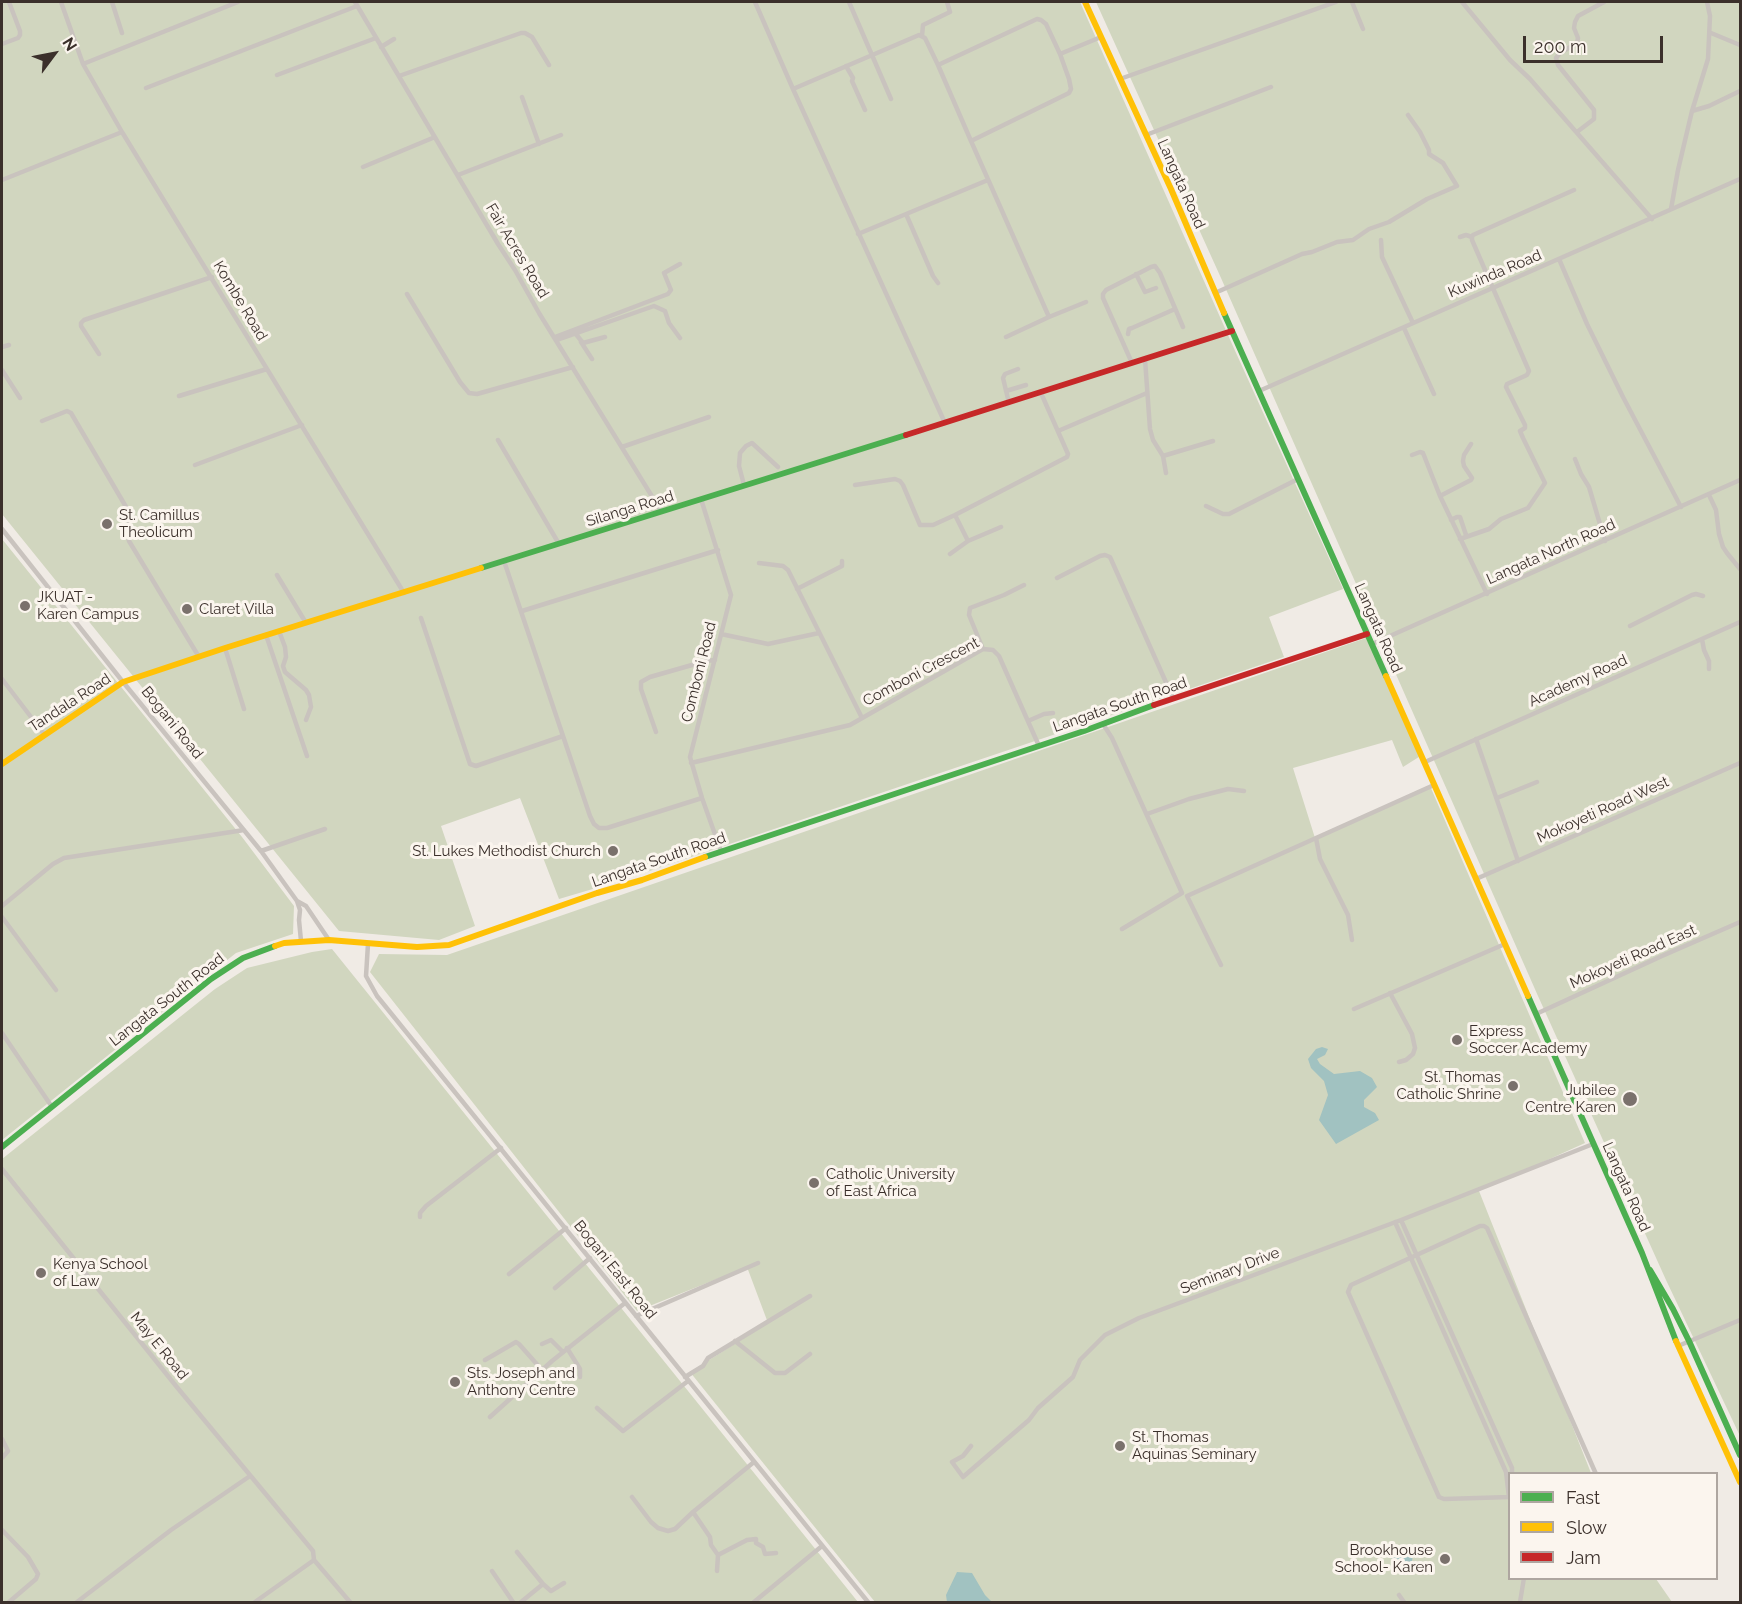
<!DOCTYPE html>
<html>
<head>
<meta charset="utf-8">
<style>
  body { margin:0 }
  #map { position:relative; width:1742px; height:1604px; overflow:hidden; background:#f0ebe5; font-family:Raleway,sans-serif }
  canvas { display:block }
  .frame { position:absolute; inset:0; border:3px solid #3b302b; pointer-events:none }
  .legend { position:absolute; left:1508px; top:1472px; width:210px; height:108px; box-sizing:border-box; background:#fbf5ee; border:2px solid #aea6a0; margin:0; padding:8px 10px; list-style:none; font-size:18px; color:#3b302b }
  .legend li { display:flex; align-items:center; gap:12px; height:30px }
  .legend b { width:30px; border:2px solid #aea6a0 }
  .north { position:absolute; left:24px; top:24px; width:60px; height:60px; -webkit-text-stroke:4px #fbf5ee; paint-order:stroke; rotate:58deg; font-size:16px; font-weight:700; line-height:24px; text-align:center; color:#3b302b }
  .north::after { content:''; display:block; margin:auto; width:21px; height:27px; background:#3b302b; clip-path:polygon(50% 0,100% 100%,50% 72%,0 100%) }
  .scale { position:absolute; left:1523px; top:36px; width:140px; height:27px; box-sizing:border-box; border:3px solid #3b302b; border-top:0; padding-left:8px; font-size:18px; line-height:21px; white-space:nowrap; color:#3b302b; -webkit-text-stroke:4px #fbf5ee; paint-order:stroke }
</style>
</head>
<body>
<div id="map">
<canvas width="1742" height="1604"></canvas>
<div class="frame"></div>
<ul class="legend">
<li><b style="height:8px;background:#4caf50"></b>Fast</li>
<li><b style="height:8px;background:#ffc107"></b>Slow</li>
<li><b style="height:8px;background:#c62828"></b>Jam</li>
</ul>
<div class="north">N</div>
<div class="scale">200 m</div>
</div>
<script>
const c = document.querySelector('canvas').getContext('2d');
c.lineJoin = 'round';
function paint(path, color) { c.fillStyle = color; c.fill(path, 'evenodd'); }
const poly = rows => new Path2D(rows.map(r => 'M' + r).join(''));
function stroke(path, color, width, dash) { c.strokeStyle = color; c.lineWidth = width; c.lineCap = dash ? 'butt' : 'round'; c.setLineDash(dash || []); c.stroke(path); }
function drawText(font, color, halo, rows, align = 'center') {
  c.font = font + ' Raleway,sans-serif'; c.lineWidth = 6; c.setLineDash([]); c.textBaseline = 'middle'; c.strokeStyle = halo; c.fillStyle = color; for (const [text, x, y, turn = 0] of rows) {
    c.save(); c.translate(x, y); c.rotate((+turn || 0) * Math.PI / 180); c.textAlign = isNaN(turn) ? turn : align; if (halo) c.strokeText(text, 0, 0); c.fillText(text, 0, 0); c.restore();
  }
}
paint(poly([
  [2,2,1080,2,1232,344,1343,589,1269,617,1284,657,623,880,559,899,520,798,441,826,475,926,439,940,339,931,2,514],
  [1096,2,1740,2,1740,1436,1666,1280,1538,996,1221,278],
  [2,539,242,837,294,906,293,934,236,953,2,1140],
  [1366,638,1422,755,1403,767,1392,740,1293,768,1315,838,1430,786,1585,1143,1479,1191,1591,1473,1510,1474,1510,1578,1656,1579,1672,1602,875,1602,690,1372,768,1323,747,1267,637,1311,370,972,379,954,447,955],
  [332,949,858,1602,2,1602,2,1159,215,989,247,968,312,952]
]), '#d1d6bf');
paint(poly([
  [1322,1047,1328,1049,1325,1055,1317,1059,1320,1064,1334,1074,1360,1071,1372,1078,1377,1087,1364,1100,1364,1107,1375,1113,1379,1120,1336,1144,1319,1120,1328,1095,1324,1081,1311,1068,1308,1059,1316,1049],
  [1391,1550,1409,1550,1413,1554,1412,1561,1410,1563,1392,1565],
  [957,1572,972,1573,985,1595,992,1602,947,1602,946,1595]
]), '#a1c2c1');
stroke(poly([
  [61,2,83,64,122,132],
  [112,2,122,33],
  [355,2,498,244,515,270,539,313,661,511],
  [755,2,793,89,945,423],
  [849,2,891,99],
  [1352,2,1363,29],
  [1462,2,1510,60,1530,79,1652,219],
  [1711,33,1740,45],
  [922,36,923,25,950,12,947,2],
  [2,44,18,38,20,35,20,31,9,2],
  [381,47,394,39],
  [83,64,238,2],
  [938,65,971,141],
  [846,66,853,78,852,81,865,110],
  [277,75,376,38],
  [399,76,521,33,525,33,532,37,549,65],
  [1120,79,1336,2],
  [146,88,357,6],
  [793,89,919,35,925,38,938,65,1037,19,1041,20,1046,24,1060,54,1101,37],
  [522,97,539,144],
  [1692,111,1709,106,1740,91],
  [1577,132,1594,119,1594,110,1558,65,1556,58,1560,53,1577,43,1578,38,1574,28,1575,22,1578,16,1604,2],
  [1146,135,1271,87],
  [363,167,435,137],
  [458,175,561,135],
  [2,180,122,132,404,593],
  [1671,209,1678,170,1692,111,1708,59,1710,16,1707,2],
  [906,214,933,276,938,283],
  [858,234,988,180],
  [1460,237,1466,235,1472,237],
  [1381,240,1382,257,1413,323],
  [1559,259,1587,324,1623,397,1681,507],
  [1136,274,1145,292,1156,288],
  [1215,293,1302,254,1312,252,1337,242,1353,240,1369,229,1389,222,1427,199,1457,186,1443,163,1429,154,1429,150,1420,132,1408,115],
  [407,294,460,382,469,393,477,394,573,367],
  [1049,317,971,141,1069,93,1071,89,1069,79,1060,54],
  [1404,328,1434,394],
  [575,333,583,343,605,337],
  [1128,334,1129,329,1132,328,1175,309],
  [555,337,668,294,671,290,664,273,680,264],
  [1006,337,1049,317,1086,302],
  [557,340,654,306,665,311,669,323,680,338],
  [581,342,592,359],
  [2,347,9,345],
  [99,354,81,326,81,323,84,320,212,277],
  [1145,359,1150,429,1153,440,1163,456,1166,473],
  [1132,363,1103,298,1103,294,1106,290,1151,267,1155,266,1160,273,1183,327],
  [2,370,20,398],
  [1006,391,1026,385],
  [1259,391,1740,179],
  [179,396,267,369],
  [1009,403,1003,378,1005,374,1018,369],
  [42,421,67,411,71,413,129,512,130,519,127,533,129,541,199,657],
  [1058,431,1147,393],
  [498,440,559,544],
  [1471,444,1464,455,1463,461,1464,466,1472,478,1471,480,1440,496,1487,594],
  [622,447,709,417],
  [1412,455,1420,452,1423,453,1440,496],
  [1163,456,1213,441],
  [1575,459,1581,474,1589,487,1605,541],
  [195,465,302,425],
  [744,485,739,466,740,453,746,446,752,443,778,467],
  [855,485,895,479,900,481,903,485,920,525,933,525,955,515,1067,457,1068,454,1041,393],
  [1709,495,1716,510,1719,534,1723,547,1727,553,1740,569],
  [701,499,731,595,690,757,702,798,721,851],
  [1206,506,1223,514,1229,514,1298,479],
  [955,515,968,541],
  [1451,520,1457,517,1460,517,1466,535],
  [2,529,123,682,261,851,297,901,300,910,299,920,301,941],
  [1460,539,1489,529,1501,519,1528,508,1545,483,1523,438,1520,431,1525,428,1525,425,1506,387,1507,384,1527,375,1529,371,1472,240,1472,237,1473,235,1574,190],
  [950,554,968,541,1001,527],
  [504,561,590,816,594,824,599,828,607,828,702,798],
  [759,563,783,566,788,570,862,718],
  [277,575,306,623],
  [1057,578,1100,556,1105,555,1110,557,1173,698],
  [797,589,842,566,842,561],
  [522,611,718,550],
  [421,618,470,764,476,766,563,736],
  [1630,626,1692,595,1696,594,1703,596],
  [279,631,285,647,286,657,283,666,285,672,306,690,309,695,311,707,306,720],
  [721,634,768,644,819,633],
  [266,635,307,756],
  [1702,639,1704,650,1709,661,1709,669],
  [1372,644,1740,480],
  [225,648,244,709],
  [983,649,969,615,970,608,1004,595,1024,585],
  [2,679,44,734],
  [1028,721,1044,714,1053,713],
  [1103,724,1112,738,1182,893,1122,929],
  [656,732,641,689,641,682,650,677,706,661,715,660],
  [1476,739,1518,861],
  [1425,762,1740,622],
  [691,763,850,725,983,649,993,650,999,656,1039,746],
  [1497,798,1537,782],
  [1147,814,1189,799,1228,789,1244,791],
  [1316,838,1320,859,1348,915,1352,940],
  [261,851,325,829],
  [1476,879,1740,763],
  [297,901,306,906,329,940],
  [2,906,53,864,64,858,244,830],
  [2,917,56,990],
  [368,944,366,976,377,996,868,1602],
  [1221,965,1187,896,1434,785],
  [1390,993,1412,1034,1415,1048,1413,1054,1406,1060,1399,1062],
  [1354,1009,1505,944],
  [1536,1014,1662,956,1740,922],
  [2,1033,52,1107],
  [2,1169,176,1386,313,1551,314,1560,255,1602],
  [420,1217,420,1213,426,1206,501,1148],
  [1401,1220,1512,1468,1512,1474],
  [1395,1222,1506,1472,1509,1497],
  [509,1274,566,1228],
  [555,1288,590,1258],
  [636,1316,758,1263],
  [735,1341,775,1373,785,1373,810,1354],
  [542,1344,551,1340,563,1352],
  [1678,1346,1740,1320],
  [567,1348,580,1369,580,1377],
  [485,1360,516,1342,519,1344,542,1370],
  [685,1377,703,1366,708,1358,810,1296],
  [597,1408,623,1431,688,1381],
  [490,1417,552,1361,625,1303],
  [2,1439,8,1451,2,1458],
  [971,1446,963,1456,952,1462,963,1477,1029,1420,1038,1408,1073,1377,1080,1360,1105,1335,1139,1318,1401,1220,1593,1144],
  [754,1462,693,1512,710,1537,711,1545,718,1555,747,1540,756,1539,756,1543,763,1547,765,1554,776,1553],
  [632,1497,651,1522,658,1528,668,1531,675,1529,693,1512],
  [1510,1497,1444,1499,1439,1497,1348,1292,1351,1285,1480,1226,1484,1226,1487,1228,1596,1474],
  [2,1530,28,1557,38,1574,36,1579,9,1602],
  [517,1552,543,1584,521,1602],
  [314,1560,350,1602],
  [492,1571,513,1602],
  [717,1571,718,1555],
  [543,1584,551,1591,564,1583],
  [1399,1595,1404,1602],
  [77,1602,171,1530,250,1476],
  [754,1602,822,1546],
  [1520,1602,1524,1578]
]), '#c9c3be', 4.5);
stroke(poly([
  [1224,313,1386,676],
  [481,568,906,435],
  [705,857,1084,731,1154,705],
  [1528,996,1642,1253,1676,1341],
  [2,1147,211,979,243,958,275,946],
  [1650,1270,1673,1309,1689,1341,1740,1455]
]), '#4caf50', 6);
stroke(poly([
  [1085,2,1171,189,1224,313],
  [1386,676,1528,996],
  [2,764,123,682,225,648,481,568],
  [275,946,284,943,329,940,417,947,449,945,597,893,642,880,705,857],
  [1676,1341,1740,1482]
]), '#ffc107', 6);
stroke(poly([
  [906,435,1232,331],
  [1154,705,1367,634]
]), '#c62828', 6);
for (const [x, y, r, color] of [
  [107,524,6,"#7a716c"],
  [25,606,6,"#7a716c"],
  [187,609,6,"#7a716c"],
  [613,851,6,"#7a716c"],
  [1457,1040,6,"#7a716c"],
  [1513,1086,6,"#7a716c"],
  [1630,1099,8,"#7a716c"],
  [814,1183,6,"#7a716c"],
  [41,1273,6,"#7a716c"],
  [455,1382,6,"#7a716c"],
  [1120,1446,6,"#7a716c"],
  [1445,1559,6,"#7a716c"]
]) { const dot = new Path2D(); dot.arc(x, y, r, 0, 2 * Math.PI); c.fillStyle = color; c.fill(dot); stroke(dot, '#fbf5ee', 2); }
drawText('15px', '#3b302b', '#fbf5ee', [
  ["Langata Road",1181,184,66],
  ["Fair Acres Road",517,251,59],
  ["Kuwinda Road",1495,274,-23],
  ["Kombe Road",240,301,59],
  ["Silanga Road",630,509,-17],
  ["Langata North Road",1551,552,-24],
  ["Langata Road",1378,628,66],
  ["Comboni Road",699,672,-76],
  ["Comboni Crescent",921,672,-28],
  ["Academy Road",1578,681,-24],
  ["Tandala Road",70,703,-33],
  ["Langata South Road",1120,705,-19],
  ["Bogani Road",172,723,51],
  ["Mokoyeti Road West",1603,810,-24],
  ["Langata South Road",659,860,-19],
  ["Mokoyeti Road East",1633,957,-24],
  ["Langata South Road",167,1000,-38],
  ["Langata Road",1626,1187,66],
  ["Bogani East Road",615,1270,51],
  ["Seminary Drive",1230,1271,-21],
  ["May E Road",159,1346,51]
]);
drawText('15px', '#3b302b', '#fbf5ee', [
  ["St. Camillus",119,515],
  ["Theolicum",119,532],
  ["JKUAT -",37,597],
  ["Karen Campus",37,614],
  ["Claret Villa",199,609],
  ["St. Lukes Methodist Church",601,851,"right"],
  ["Express",1469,1031],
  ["Soccer Academy",1469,1048],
  ["St. Thomas",1501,1077,"right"],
  ["Catholic Shrine",1501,1094,"right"],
  ["Jubilee",1616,1090,"right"],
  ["Centre Karen",1616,1107,"right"],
  ["Catholic University",826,1174],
  ["of East Africa",826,1191],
  ["Kenya School",53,1264],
  ["of Law",53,1281],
  ["Sts. Joseph and",467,1373],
  ["Anthony Centre",467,1390],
  ["St. Thomas",1132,1437],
  ["Aquinas Seminary",1132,1454],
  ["Brookhouse",1433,1550,"right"],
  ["School- Karen",1433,1567,"right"]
], 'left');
</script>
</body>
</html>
